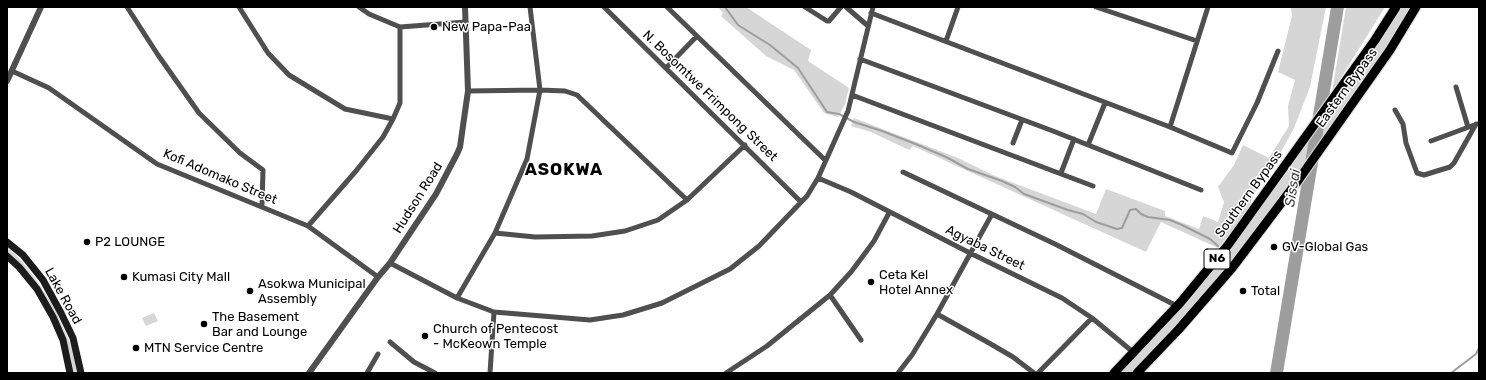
<!DOCTYPE html>
<html>
<head>
<meta charset="utf-8">
<style>
  body { margin:0 }
  #map { position:relative; width:1486px; height:380px; overflow:hidden; background:#fff; font-family:Rubik,sans-serif }
  canvas { display:block }
  .frame { position:absolute; inset:0; border:8px solid #000; pointer-events:none }
</style>
</head>
<body>
<div id="map">
<canvas width="1486" height="380"></canvas>
<div class="frame"></div>
</div>
<script>
const c = document.querySelector('canvas').getContext('2d');
c.lineJoin = 'round';
function paint(path, color) { c.fillStyle = color; c.fill(path, 'evenodd'); }
const poly = rows => new Path2D(rows.map(r => 'M' + r).join(''));
function stroke(path, color, width, dash) { c.strokeStyle = color; c.lineWidth = width; c.lineCap = dash ? 'butt' : 'round'; c.setLineDash(dash || []); c.stroke(path); }
function drawText(font, color, halo, rows, align = 'center') {
  c.font = font + ' Rubik,sans-serif'; c.lineWidth = 3; c.setLineDash([]); c.textBaseline = 'middle'; c.strokeStyle = halo; c.fillStyle = color; for (const [text, x, y, turn = 0] of rows) {
    c.save(); c.translate(x, y); c.rotate((+turn || 0) * Math.PI / 180); c.textAlign = isNaN(turn) ? turn : align; if (halo) c.strokeText(text, 0, 0); c.fillText(text, 0, 0); c.restore();
  }
}
paint(poly([
  [718,7,746,7,811,50,808,61,849,88,845,104,838,117,824,113,794,70,766,56,721,16,723,13],
  [1291,7,1326,7,1310,87,1294,128,1277,159,1262,176,1246,214,1218,248,1161,222,1146,252,913,146,909,150,871,132,851,126,854,118,958,158,995,176,1096,214,1106,189,1165,211,1165,216,1199,229,1203,216,1218,222,1224,202,1218,187,1234,165,1243,145,1269,158,1289,126,1288,106,1295,80,1278,72,1292,16],
  [1346,7,1385,7,1332,92],
  [1396,7,1411,7,1393,39,1324,137,1316,130],
  [1313,133,1322,140,1296,177,1227,266,1180,321,1131,373,1117,373,1171,315],
  [7,247,20,259,35,278,55,309,70,343,75,359,78,373,74,373,69,350,63,333,12,256,7,251],
  [154,313,158,321,146,326,142,318]
]), '#d6d6d6');
paint(poly([
  [1331,7,1344,7,1283,373,1270,373]
]), '#9d9d9d');
stroke(poly([
  [725,7,738,25,770,45,798,68,827,112,839,114,854,122,882,131,918,145,946,157,968,169,1002,181,1015,187,1024,194,1068,210,1083,214,1096,222,1117,229,1122,228,1130,210,1136,209,1141,214,1148,217,1170,220,1182,225,1210,239,1218,246],
  [1451,373,1476,354,1479,348]
]), '#9d9d9d', 2);
const trunk = poly([
  [1114,373,1180,303,1228,245,1375,40,1396,7],
  [1137,373,1179,329,1232,268,1297,182,1390,50,1416,7]
]);
stroke(trunk, '#dbdbdb', 11);
stroke(poly([
  [127,7,158,55,199,113,240,153,263,170,262,206],
  [239,7,268,53,289,75,345,109,393,119],
  [359,7,369,14,400,27,466,22],
  [604,7,801,202],
  [667,7,825,160],
  [805,7,827,21,829,21,841,7],
  [846,7,868,26],
  [1096,7,1197,41],
  [871,13,1170,127,1232,153,1257,103,1278,51],
  [946,41,958,7],
  [860,59,1053,131,1201,190],
  [666,68,697,36],
  [12,71,49,88,157,164,308,226,378,277],
  [1456,87,1468,127],
  [468,91,540,90,565,91,577,95,687,200],
  [852,95,1093,186],
  [1395,110,1403,124,1406,143,1417,173,1424,175,1450,167,1454,163,1476,124],
  [1170,127,1208,7],
  [1431,141,1477,124],
  [1013,143,1022,120],
  [1088,145,1105,103],
  [903,172,1055,244,1177,306],
  [1061,173,1074,139],
  [818,178,851,192,970,253,1062,298,1092,318,1133,352],
  [308,226,356,171,383,137,393,119,400,103,400,27],
  [495,233,535,237,592,236,625,231,658,220,687,200,745,145],
  [390,263,457,298,494,312,590,320,623,315,662,303,730,269,759,246,807,196,818,178,848,111,873,7],
  [830,295,861,340],
  [457,298,495,233,527,159,540,90,530,7],
  [937,314,989,343,1013,357,1034,373],
  [390,342,414,362,435,373],
  [367,373,378,354],
  [490,373,494,312],
  [726,373,767,346,830,295,851,272,863,256,874,241,889,213],
  [898,373,912,355,937,314,992,214],
  [1038,373,1092,318]
]), '#4f4f4f', 5);
stroke(poly([
  [7,81,41,7],
  [309,373,378,277,390,263,436,194,457,154,460,147,468,91,465,7]
]), '#4f4f4f', 6);
stroke(poly([
  [7,242,23,255,43,280,61,313,73,338,81,373],
  [7,256,19,267,37,289,53,317,63,340,70,373]
]), '#1c1c1c', 7);
stroke(trunk, '#000', 9);
for (const [x, y, r, color] of [
  [434,27,4,"#000"],
  [87,242,4,"#000"],
  [1274,247,4,"#000"],
  [124,277,4,"#000"],
  [871,282,4,"#000"],
  [250,291,4,"#000"],
  [1243,291,4,"#000"],
  [204,324,4,"#000"],
  [425,336,4,"#000"],
  [136,348,4,"#000"]
]) { const dot = new Path2D(); dot.arc(x, y, r, 0, 2 * Math.PI); c.fillStyle = color; c.fill(dot); stroke(dot, '#fff', 1.5); }
for (const [x, y, w] of [
  [1217,259,26]
]) { const box = new Path2D(); box.roundRect(x - w / 2, y - 10, w, 20, 3); c.fillStyle = '#fff'; c.fill(box); stroke(box, '#000', 1); }
drawText('bold 12px', '#000', null, [
  ["N6",1217,259]
]);
drawText('13px', '#000', '#fff', [
  ["New Papa-Paa",442,27],
  ["P2 LOUNGE",95,242],
  ["GV-Global Gas",1282,247],
  ["Ceta Kel",879,275],
  ["Hotel Annex",879,290],
  ["Kumasi City Mall",132,277],
  ["Asokwa Municipal",258,284],
  ["Assembly",258,299],
  ["Total",1251,291],
  ["The Basement",212,317],
  ["Bar and Lounge",212,332],
  ["Church of Pentecost",433,329],
  ["- McKeown Temple",433,344],
  ["MTN Service Centre",144,348]
], 'left');
drawText('13px', '#000', '#fff', [
  ["Eastern Bypass",1347,88,-54],
  ["N. Bosomtwe Frimpong Street",710,96,44],
  ["Kofi Adomako Street",220,177,23],
  ["Southern Bypass",1249,194,-54],
  ["Hudson Road",418,198,-58],
  ["Agyaba Street",985,248,26],
  ["Lake Road",63,296,61]
]);
drawText('italic 14px', '#3e3e3e', '#fff', [
  ["Sissai",1293,188,-81]
]);
c.letterSpacing = '1px';
drawText('bold 17px', '#000', '#fff', [
  ["ASOKWA",564,170]
]);
c.letterSpacing = '0px';
</script>
</body>
</html>
